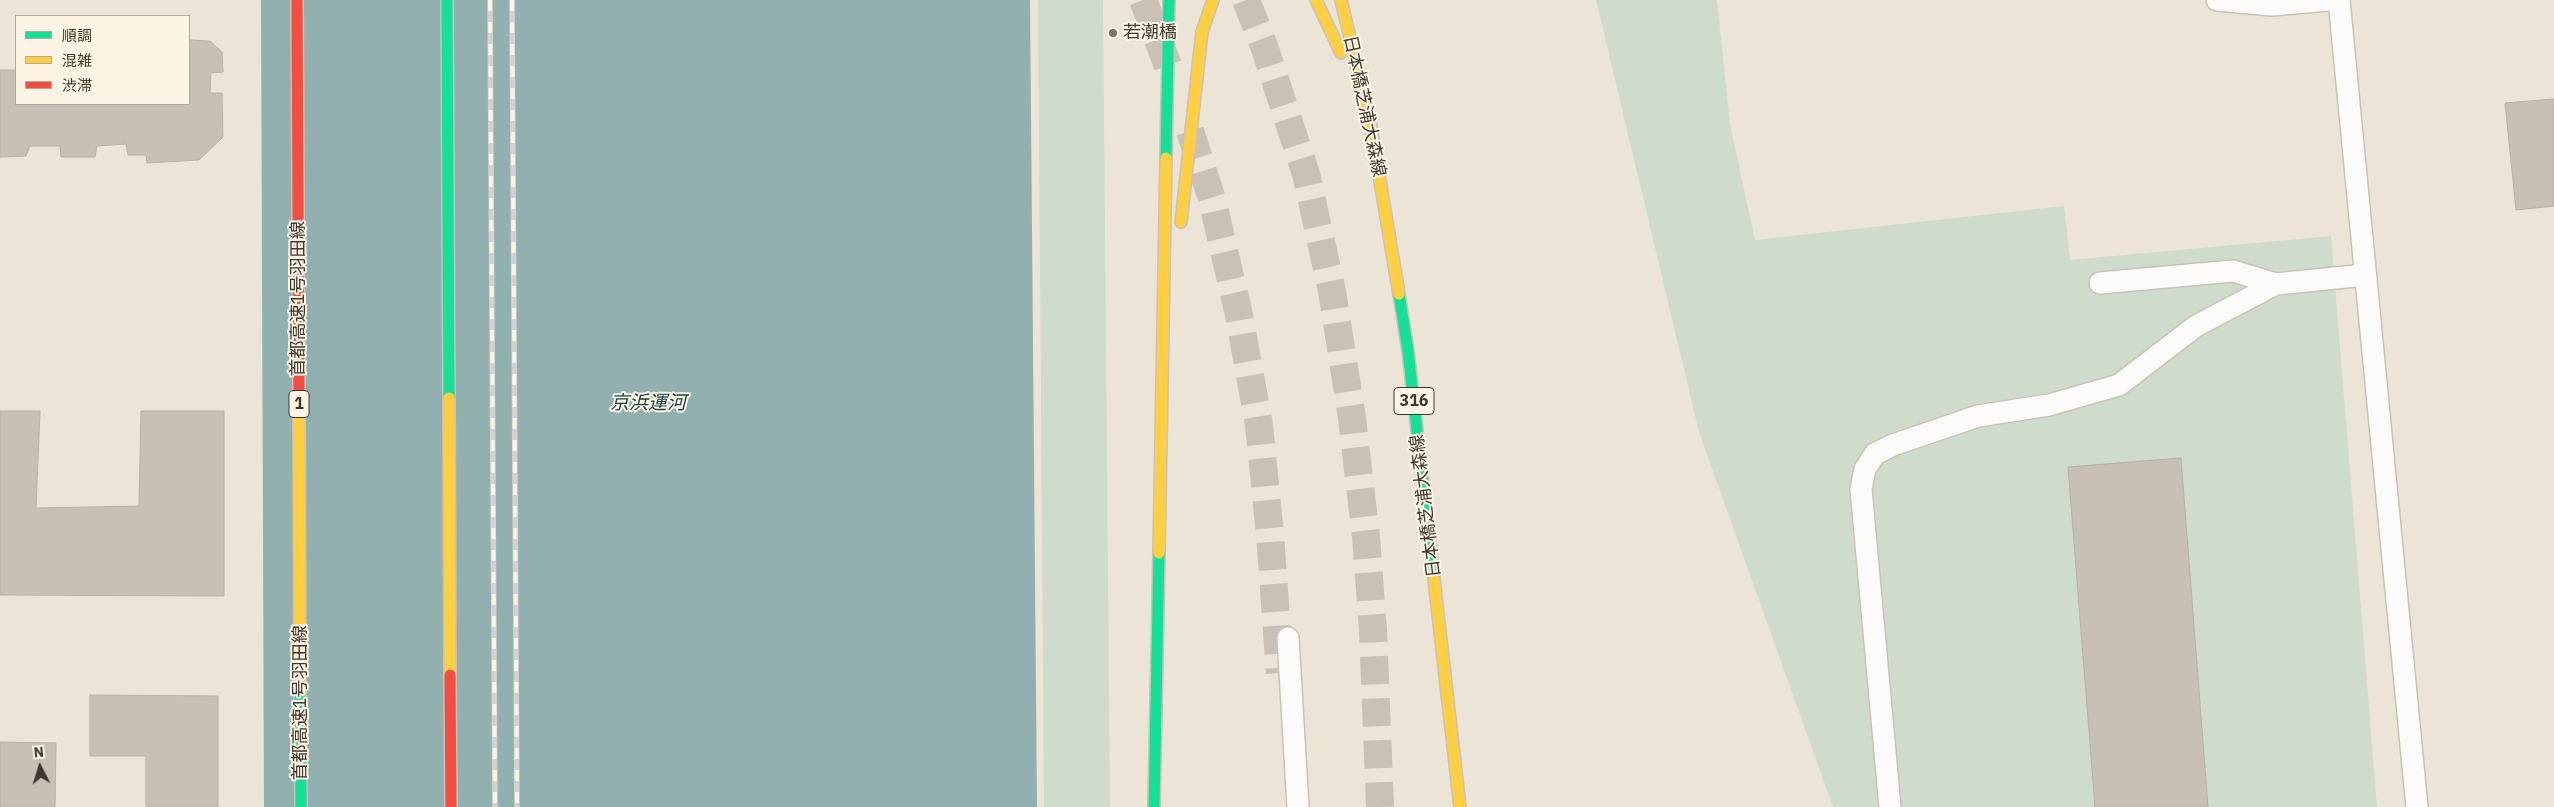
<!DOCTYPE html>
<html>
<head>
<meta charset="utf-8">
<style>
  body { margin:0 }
  #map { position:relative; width:2554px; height:807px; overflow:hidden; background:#ece4d7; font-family:"IBM Plex Sans","Noto Sans JP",sans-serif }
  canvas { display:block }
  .legend { position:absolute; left:15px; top:15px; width:175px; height:90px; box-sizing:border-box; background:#fdf4e6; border:1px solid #b0a89c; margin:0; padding:6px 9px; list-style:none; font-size:15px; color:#3d372d }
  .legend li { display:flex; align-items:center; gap:10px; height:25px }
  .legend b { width:25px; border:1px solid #b0a89c }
  .north { position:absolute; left:15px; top:742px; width:50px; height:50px; -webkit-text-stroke:4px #fdf4e6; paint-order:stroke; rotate:355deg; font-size:14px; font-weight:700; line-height:20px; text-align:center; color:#3d372d }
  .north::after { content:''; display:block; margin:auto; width:18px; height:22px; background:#3d372d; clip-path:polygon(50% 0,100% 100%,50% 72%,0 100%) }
</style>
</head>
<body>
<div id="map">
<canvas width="2554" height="807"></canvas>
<ul class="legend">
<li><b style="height:6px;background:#16e098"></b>順調</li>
<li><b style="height:6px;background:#ffcf43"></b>混雑</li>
<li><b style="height:6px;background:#f24e42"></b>渋滞</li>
</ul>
<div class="north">N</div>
</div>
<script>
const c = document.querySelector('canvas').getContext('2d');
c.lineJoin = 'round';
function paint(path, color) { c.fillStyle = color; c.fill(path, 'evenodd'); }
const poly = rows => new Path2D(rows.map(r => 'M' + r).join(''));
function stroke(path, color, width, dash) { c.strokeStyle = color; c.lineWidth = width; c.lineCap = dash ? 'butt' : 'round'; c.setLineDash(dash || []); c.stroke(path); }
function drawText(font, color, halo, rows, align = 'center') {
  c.font = font + ' "IBM Plex Sans","Noto Sans JP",sans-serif'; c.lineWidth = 4; c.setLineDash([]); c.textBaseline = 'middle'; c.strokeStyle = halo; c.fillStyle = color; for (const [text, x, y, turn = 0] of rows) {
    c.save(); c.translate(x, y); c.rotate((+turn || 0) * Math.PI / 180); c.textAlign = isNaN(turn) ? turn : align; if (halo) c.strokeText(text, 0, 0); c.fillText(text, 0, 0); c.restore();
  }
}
paint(poly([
  [1038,0,1103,0,1110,807,1044,807],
  [1596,0,1717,0,1730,124,1755,240,2064,206,2070,260,2331,236,2377,807,1833,807,1699,432]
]), '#cfdccb');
paint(poly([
  [261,0,1030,0,1037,807,264,807]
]), '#92b0af');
const building = poly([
  [189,40,210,41,222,52,223,72,211,73,210,93,222,93,223,137,199,160,147,163,146,155,128,155,126,144,97,146,95,157,61,157,60,146,30,146,26,156,0,157,0,70,16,70,16,104,189,104,189,40],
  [2554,99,2554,206,2516,210,2505,103,2554,99],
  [0,411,40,411,36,508,139,506,141,411,224,411,224,596,0,595,0,411],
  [2181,458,2208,807,2095,807,2068,467,2181,458],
  [90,695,218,696,218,807,146,807,146,756,90,756,90,695],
  [0,742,56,743,55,807,0,807,0,742]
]);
paint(building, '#c8c0b4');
stroke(building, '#b7b0a6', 1);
stroke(poly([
  [1143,0,1168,66],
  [1246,0,1264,46,1306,174,1332,291,1352,418,1366,537,1373,630,1380,807],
  [1190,131,1212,199,1239,315,1259,425,1270,535,1280,673]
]), '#c9c1b5', 28, [28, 14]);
const lane = poly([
  [2217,0,2272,5,2328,0],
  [2339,0,2417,807],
  [2100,283,2233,271,2276,284],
  [1288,638,1298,807],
  [1890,807,1861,489,1865,469,1875,454,1893,445,1978,416,2049,405,2119,385,2196,326,2276,284,2365,275]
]);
const fast = poly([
  [447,0,449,398],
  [1166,158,1169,0],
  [1399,294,1408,351,1434,579],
  [300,680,301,807],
  [1154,807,1159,553]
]);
const slow = poly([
  [1316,0,1341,53],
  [1341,0,1370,121,1399,294],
  [1181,222,1202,32,1213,0],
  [299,394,300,680],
  [449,398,450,675],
  [1159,553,1166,158],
  [1434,579,1460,807]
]);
const jam = poly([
  [297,0,299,394],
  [450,675,451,807]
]);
stroke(lane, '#c8c2b8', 24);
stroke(fast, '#c8c2b8', 14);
stroke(slow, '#c8c2b8', 14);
stroke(jam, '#c8c2b8', 14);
stroke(lane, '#fcfbf9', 21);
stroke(fast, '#16e098', 11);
stroke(slow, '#ffcf43', 11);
stroke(jam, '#f24e42', 11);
const rail = poly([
  [490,0,495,807],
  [512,0,517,807]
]);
stroke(rail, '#d4d2ce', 5.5);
stroke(rail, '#fdf4e6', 4, [11]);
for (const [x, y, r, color] of [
  [1113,33,5,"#7a7468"]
]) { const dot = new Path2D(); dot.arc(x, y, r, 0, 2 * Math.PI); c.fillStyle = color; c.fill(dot); stroke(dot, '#fdf4e6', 2); }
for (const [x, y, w] of [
  [1414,401,40],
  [299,404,20]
]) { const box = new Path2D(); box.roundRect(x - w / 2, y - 13.5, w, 27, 4); c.fillStyle = '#fdf4e6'; c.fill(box); stroke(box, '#3d372d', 1); }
drawText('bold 16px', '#3d372d', null, [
  ["316",1414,401],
  ["1",299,404]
]);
drawText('18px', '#3d372d', '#fdf4e6', [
  ["若潮橋",1123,33]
], 'left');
drawText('18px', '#3d372d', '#fdf4e6', [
  ["日本橋芝浦大森線",1364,106,78],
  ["首都高速1号羽田線",299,299,-90],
  ["日本橋芝浦大森線",1426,506,-97],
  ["首都高速1号羽田線",301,703,-90]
]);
drawText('italic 19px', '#164347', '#fdf4e6', [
  ["京浜運河",648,404]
]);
</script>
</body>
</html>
